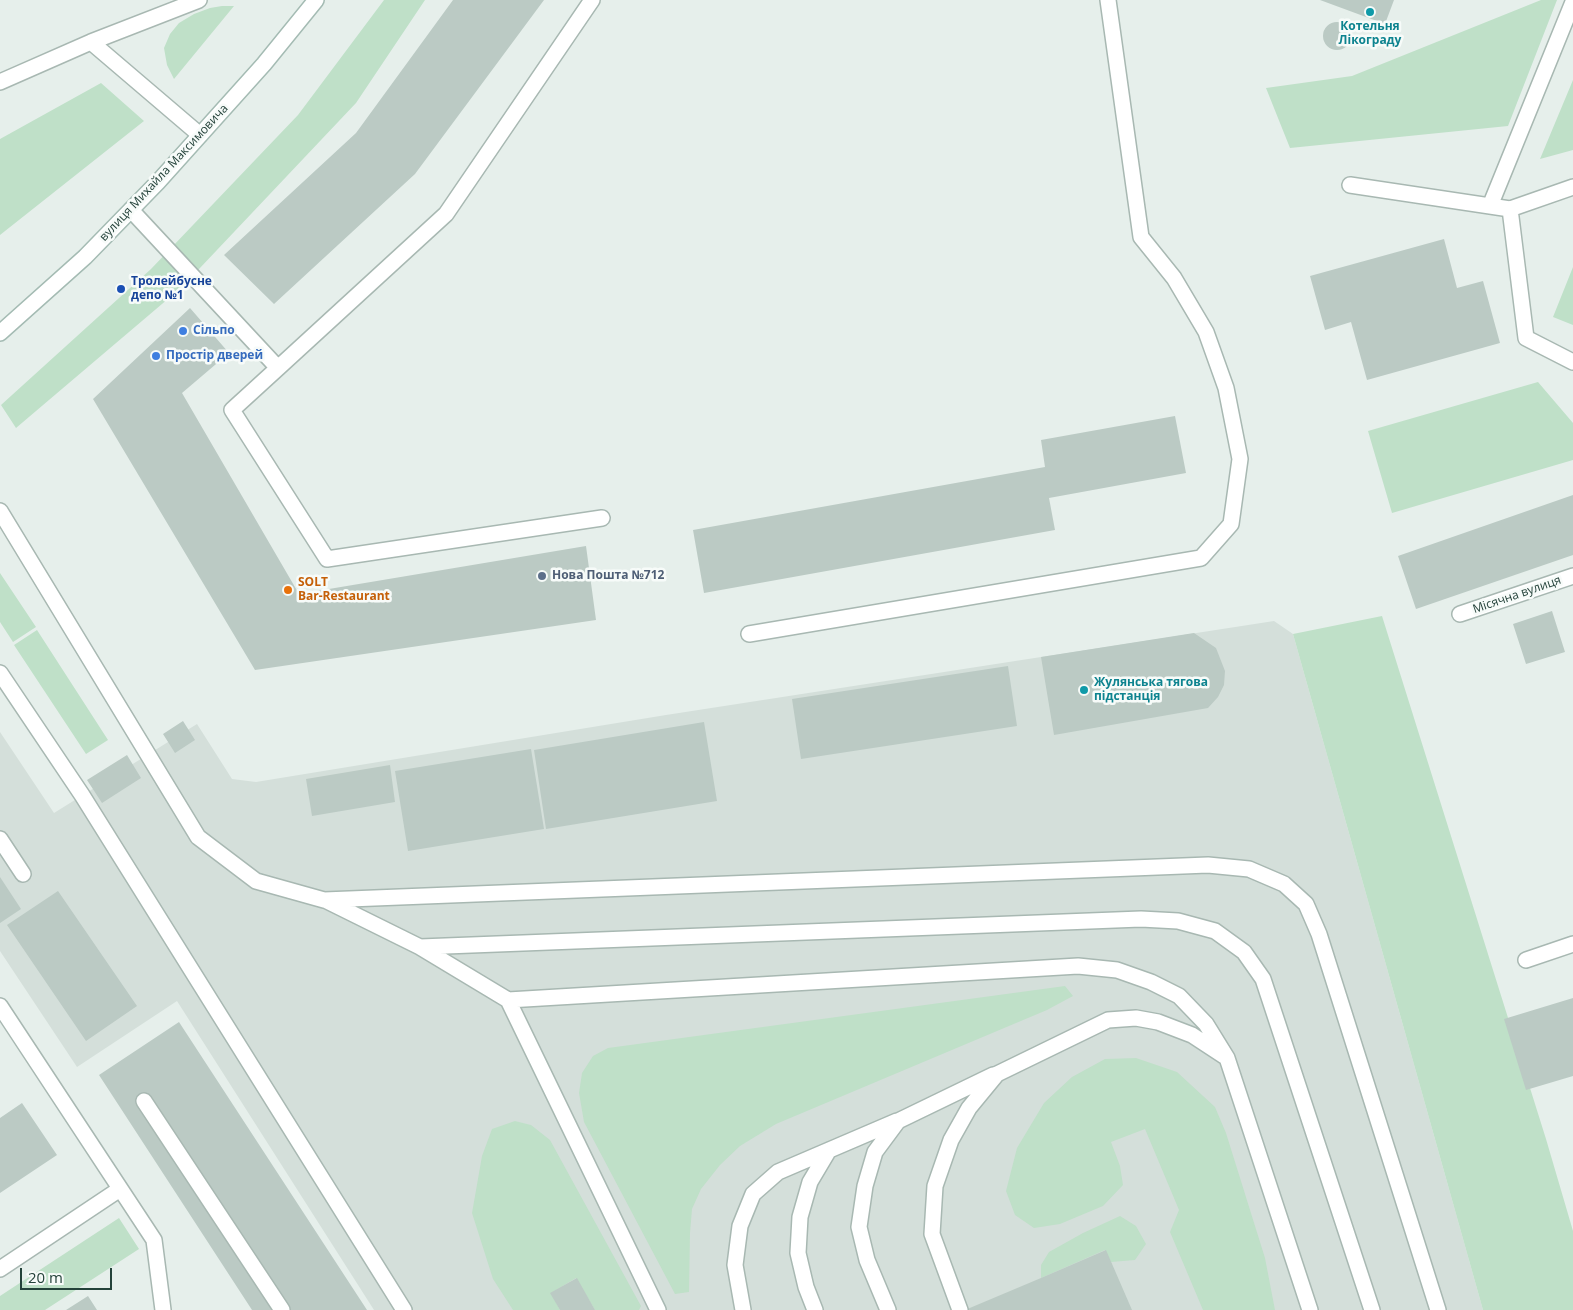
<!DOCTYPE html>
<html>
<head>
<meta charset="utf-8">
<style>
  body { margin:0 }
  #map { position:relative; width:1573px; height:1310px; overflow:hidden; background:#e6efeb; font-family:"Open Sans",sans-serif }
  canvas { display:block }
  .scale { position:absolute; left:20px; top:1268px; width:92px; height:22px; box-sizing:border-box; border:2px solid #24423a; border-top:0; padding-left:6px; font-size:15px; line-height:18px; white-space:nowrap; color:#24423a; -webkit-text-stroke:4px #f7fbf9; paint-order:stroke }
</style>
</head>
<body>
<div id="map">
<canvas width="1573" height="1310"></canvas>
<div class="scale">20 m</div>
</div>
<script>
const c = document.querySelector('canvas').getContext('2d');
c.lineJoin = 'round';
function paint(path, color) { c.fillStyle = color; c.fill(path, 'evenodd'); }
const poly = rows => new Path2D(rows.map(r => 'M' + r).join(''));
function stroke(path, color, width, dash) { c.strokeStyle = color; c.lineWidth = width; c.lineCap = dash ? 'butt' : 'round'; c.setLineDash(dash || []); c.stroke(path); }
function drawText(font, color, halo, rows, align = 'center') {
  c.font = font + ' "Open Sans",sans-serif'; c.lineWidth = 5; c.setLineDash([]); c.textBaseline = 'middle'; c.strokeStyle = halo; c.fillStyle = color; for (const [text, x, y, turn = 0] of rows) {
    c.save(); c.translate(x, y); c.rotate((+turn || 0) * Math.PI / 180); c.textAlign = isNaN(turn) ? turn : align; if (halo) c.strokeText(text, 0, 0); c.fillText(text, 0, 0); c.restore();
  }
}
paint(poly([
  [1274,621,1293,634,1483,1310,374,1310,177,1001,77,1067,0,951,0,732,54,813,197,724,232,779,256,782,666,715]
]), '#d4dfda');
paint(poly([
  [384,0,425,0,356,103,182,287,16,428,1,405,151,269,298,115],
  [1541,0,1557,0,1508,126,1290,148,1266,88,1352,76],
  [222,6,234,6,174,79,167,65,164,48,170,34,179,23,194,14,210,8],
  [1573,80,1573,150,1540,159],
  [101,83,144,121,0,235,0,139],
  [1573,267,1573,325,1553,317],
  [1538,382,1573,423,1573,460,1392,513,1368,431],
  [0,573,36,627,13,642,0,622],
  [1382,616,1546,1139,1573,1231,1573,1310,1483,1310,1293,634],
  [37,630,108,740,86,754,14,645],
  [1065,986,1073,996,1047,1010,776,1124,740,1146,720,1165,701,1189,692,1209,690,1233,689,1292,675,1294,584,1122,579,1093,582,1073,593,1056,608,1048],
  [1136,1058,1177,1072,1215,1107,1226,1133,1265,1258,1275,1310,1203,1310,1170,1232,1179,1210,1145,1129,1111,1142,1120,1166,1123,1185,1103,1206,1060,1224,1034,1228,1015,1215,1006,1191,1017,1148,1044,1103,1072,1077,1105,1059],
  [515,1121,531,1125,550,1140,641,1306,639,1310,595,1310,576,1278,551,1293,560,1310,513,1310,493,1279,472,1213,482,1156,492,1129],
  [1120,1216,1136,1226,1146,1244,1135,1260,1111,1262,1105,1250,1041,1278,1041,1265,1049,1252,1083,1233],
  [119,1218,139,1249,45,1310,0,1310,0,1296]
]), '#bfe0c8');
paint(poly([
  [453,0,544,0,415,174,274,304,224,255,356,133],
  [1320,0,1394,0,1385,24],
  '1323 36a14 14 0 1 1 28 0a14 14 0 1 1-28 0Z',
  [1444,239,1457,288,1483,281,1500,343,1367,380,1351,322,1325,330,1310,276],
  [190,308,229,353,182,393,299,594,586,546,596,620,255,670,93,399],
  [1175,416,1186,473,1049,498,1055,530,704,593,693,530,1045,467,1041,440],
  [1573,495,1573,555,1416,609,1398,556],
  [1552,611,1565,652,1526,664,1513,624],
  [1194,633,1216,648,1225,671,1224,685,1218,697,1208,708,1054,735,1041,657],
  [1008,666,1017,726,801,759,792,699],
  [183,721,195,740,175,753,163,734],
  [704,722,717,801,546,829,534,750],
  [531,749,544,829,408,851,395,771],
  [127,755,141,778,102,803,87,780],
  [390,765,395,802,312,816,306,779],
  [0,877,21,909,0,923],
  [58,891,137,1006,86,1041,7,925],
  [1573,998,1573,1076,1526,1090,1504,1019],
  [179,1022,367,1310,252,1310,99,1075],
  [22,1103,57,1155,0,1193,0,1118],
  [1106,1250,1132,1310,965,1310,1041,1278],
  [577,1278,595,1310,560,1310,550,1293],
  [88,1296,97,1310,66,1310]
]), '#bbcac4');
const service = poly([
  [91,42,199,0],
  [0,82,91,42,200,135],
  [1350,185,1510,209,1573,187],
  [1490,206,1573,2],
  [1510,209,1526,338,1573,362],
  [131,210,278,368,446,214,592,0],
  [278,368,232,410,327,559,602,518],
  [0,511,198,837,256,881,324,900,1208,865,1249,869,1284,884,1306,904,1319,934,1438,1310],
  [749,634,1201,558,1231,524,1240,459,1226,388,1206,332,1174,278,1141,237,1108,0],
  [0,673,82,795,404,1310],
  [0,839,23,874],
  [327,901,420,947,1141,919,1178,921,1215,931,1244,952,1263,979,1372,1310],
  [420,947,508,1000,1078,966,1117,970,1151,982,1179,996,1206,1024,1227,1058,1310,1310],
  [508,1000,658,1310],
  [0,1006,154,1240,163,1310],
  [144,1101,282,1310],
  [0,1269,120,1189],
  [743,1310,735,1265,740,1226,753,1194,778,1172,897,1121],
  [815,1310,806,1287,798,1253,800,1217,810,1182,829,1150],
  [888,1310,867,1260,859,1227,865,1186,875,1152,898,1121,993,1075],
  [960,1310,932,1234,935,1186,951,1140,969,1108,997,1074,1108,1020,1136,1018,1158,1022,1192,1035,1224,1056]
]);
const minor = poly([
  [1460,614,1573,576],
  [1526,960,1573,944]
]);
const secondary = poly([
  [0,333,85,257,158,182,264,64,316,0]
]);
stroke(service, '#a8b8b2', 18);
stroke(minor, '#a8b8b2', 18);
stroke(secondary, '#a4bbb3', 18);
stroke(service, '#fff', 15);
stroke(minor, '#fff', 15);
stroke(secondary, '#fff', 15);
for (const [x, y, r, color] of [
  [1370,12,5,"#0f9aa8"],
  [121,289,5,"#1a4fb4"],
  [183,331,5,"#3f7fe0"],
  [156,356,5,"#3f7fe0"],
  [542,576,5,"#5c6f8a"],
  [288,590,5,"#e8710a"],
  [1084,690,5,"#0f9aa8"]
]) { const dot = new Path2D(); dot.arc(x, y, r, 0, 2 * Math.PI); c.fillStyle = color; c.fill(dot); stroke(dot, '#f7fbf9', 2); }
drawText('bold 12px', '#0d838f', '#f7fbf9', [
  ["Котельня",1370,27],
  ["Лікограду",1370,41],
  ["Жулянська тягова",1094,683,"left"],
  ["підстанція",1094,697,"left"]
]);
drawText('12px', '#24423a', '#f7fbf9', [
  ["вулиця Михайла Максимовича",164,173,-47],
  ["Місячна вулиця",1517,595,-19]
]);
drawText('bold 12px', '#164399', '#f7fbf9', [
  ["Тролейбусне",131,282],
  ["депо №1",131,296]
], 'left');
drawText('bold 12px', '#366cbe', '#f7fbf9', [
  ["Сільпо",193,331],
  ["Простір дверей",166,356]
], 'left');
drawText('bold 12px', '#4e5e75', '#f7fbf9', [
  ["Нова Пошта №712",552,576]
], 'left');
drawText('bold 12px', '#c56008', '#f7fbf9', [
  ["SOLT",298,583],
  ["Bar-Restaurant",298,597]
], 'left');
</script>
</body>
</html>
